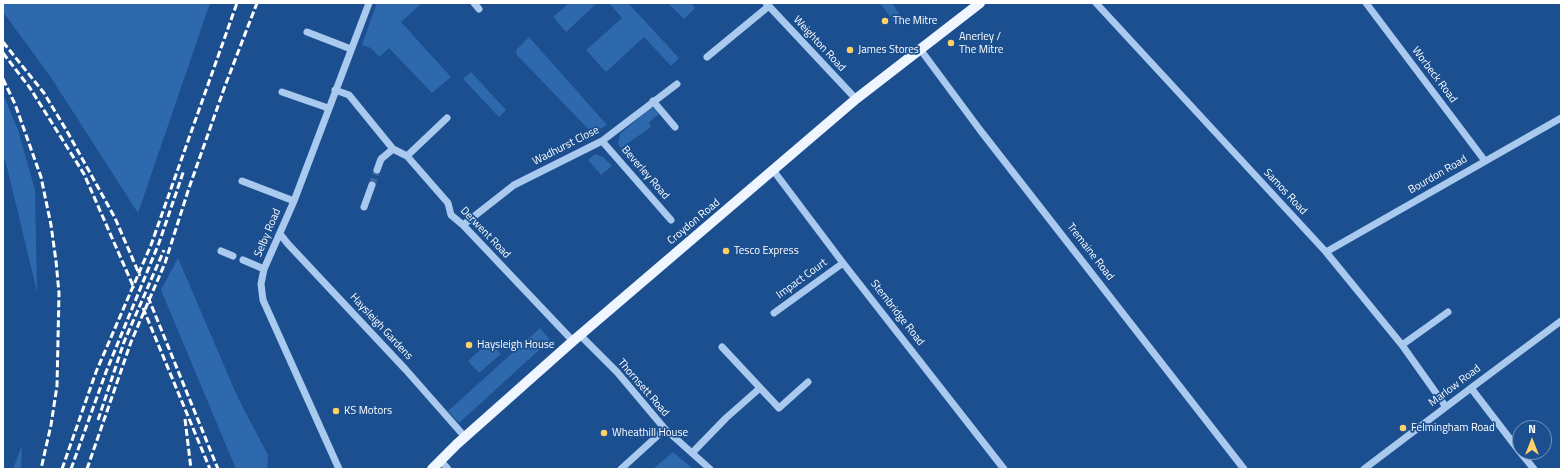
<!DOCTYPE html>
<html>
<head>
<meta charset="utf-8">
<style>
  body { margin:0 }
  #map { position:relative; width:1564px; height:472px; overflow:hidden; background:#1b4f8f; font-family:"Titillium Web",sans-serif }
  canvas { display:block }
  .frame { position:absolute; inset:0; border:4px solid #fff; pointer-events:none }
  .north { position:absolute; left:1512px; top:420px; width:40px; height:40px; box-sizing:border-box; background:#1b4f8f; border:1px solid #7695bc; border-radius:50%; rotate:0deg; font-size:11px; font-weight:700; line-height:16px; text-align:center; color:#fff }
  .north::after { content:''; display:block; margin:auto; width:14px; height:18px; background:#ffd166; clip-path:polygon(50% 0,100% 100%,50% 72%,0 100%) }
</style>
</head>
<body>
<div id="map">
<canvas width="1564" height="472"></canvas>
<div class="frame"></div>
<div class="north">N</div>
</div>
<script>
const c = document.querySelector('canvas').getContext('2d');
c.lineJoin = 'round';
function paint(path, color) { c.fillStyle = color; c.fill(path, 'evenodd'); }
const poly = rows => new Path2D(rows.map(r => 'M' + r).join(''));
function stroke(path, color, width, dash) { c.strokeStyle = color; c.lineWidth = width; c.lineCap = dash ? 'butt' : 'round'; c.setLineDash(dash || []); c.stroke(path); }
function drawText(font, color, halo, rows, align = 'center') {
  c.font = font + ' "Titillium Web",sans-serif'; c.lineWidth = 3.5; c.setLineDash([]); c.textBaseline = 'middle'; c.strokeStyle = halo; c.fillStyle = color; for (const [text, x, y, turn = 0] of rows) {
    c.save(); c.translate(x, y); c.rotate((+turn || 0) * Math.PI / 180); c.textAlign = isNaN(turn) ? turn : align; if (halo) c.strokeText(text, 0, 0); c.fillText(text, 0, 0); c.restore();
  }
}
paint(poly([
  [3,3,210,3,138,213,50,76,3,12],
  [377,3,422,3,401,22,451,77,432,93,389,48,379,57,371,48,362,45],
  [569,3,597,3,566,32,553,17],
  [609,3,628,3,679,58,671,66,644,37,606,72,586,50,622,18],
  [668,3,691,3,695,8,684,19],
  [880,3,892,3,904,21,897,26],
  [529,37,607,125,592,133,516,54,517,49],
  [471,72,506,110,499,117,463,79],
  [3,94,18,130,35,190,37,292,6,163,3,156],
  [650,108,655,108,659,114,649,122,651,127,621,148,618,144,620,134],
  [595,154,603,157,612,166,601,175,588,160],
  [178,258,238,398,268,455,267,469,236,469,161,290],
  [540,328,550,340,459,423,448,411],
  [490,341,501,354,479,373,468,361],
  [22,445,21,469,13,469],
  [673,452,693,469,653,469]
]), '#2e69ad');
stroke(poly([
  [372,185,377,170]
]), '#3d69a0', 7, [7, 3.5]);
stroke(poly([
  [474,3,479,9],
  [766,3,856,99],
  [1096,3,1326,252,1402,345,1446,407],
  [1366,3,1485,161],
  [307,32,351,49],
  [920,49,980,130,1244,469],
  [707,57,769,6],
  [335,90,349,95,393,149,407,156,448,203,451,215,463,225,573,341],
  [282,92,328,108],
  [653,101,675,127],
  [602,141,671,220],
  [407,156,447,118],
  [377,170,381,159,393,149],
  [773,170,843,263,1004,469],
  [242,181,294,201],
  [364,207,372,185],
  [463,225,514,185,602,141,677,84],
  [280,234,288,244,406,370,465,437],
  [221,251,233,256],
  [1326,252,1561,118],
  [243,260,264,269],
  [774,313,843,263],
  [580,335,617,372,665,429,710,469],
  [1402,345,1448,312],
  [722,347,779,408,808,382],
  [1471,388,1520,452],
  [1520,452,1534,469],
  [692,453,726,418,760,388],
  [440,460,448,469],
  [339,469,263,300,261,284,264,269,294,201,369,3],
  [621,469,665,429],
  [1364,469,1471,388,1561,321]
]), '#a9c9ee', 7);
stroke(poly([
  [432,469,457,444,573,341,856,99,980,3]
]), '#f0f6ff', 10);
stroke(poly([
  [3,42,44,93,68,133,115,218,140,276],
  [3,53,30,88,84,174,134,288],
  [3,79,15,104,41,177,51,225,56,261,59,293,57,386,51,425,41,469],
  [148,297,218,469],
  [143,308,210,469],
  [185,419,191,469],
  [98,420,124,342,164,250],
  [62,469,96,372,151,245,237,3],
  [71,469,106,372,159,243,184,170],
  [87,469,131,342,165,263,189,188,225,86,257,3]
]), '#fff', 3, [7, 3]);
for (const [x, y, r, color] of [
  [885,21,4,"#ffd166"],
  [951,43,4,"#ffd166"],
  [850,50,4,"#ffd166"],
  [726,251,4,"#ffd166"],
  [469,345,4,"#ffd166"],
  [336,411,4,"#ffd166"],
  [1403,428,4,"#ffd166"],
  [604,433,4,"#ffd166"]
]) { const dot = new Path2D(); dot.arc(x, y, r, 0, 2 * Math.PI); c.fillStyle = color; c.fill(dot); stroke(dot, '#1b4f8f', 1.5); }
drawText('11px', '#fff', '#1b4f8f', [
  ["The Mitre",893,21],
  ["Anerley /",959,37],
  ["The Mitre",959,50],
  ["James Stores",858,50],
  ["Tesco Express",734,251],
  ["Haysleigh House",477,345],
  ["KS Motors",344,411],
  ["Felmingham Road",1411,428],
  ["Wheathill House",612,433]
], 'left');
drawText('11px', '#fff', '#1b4f8f', [
  ["Weighton Road",819,44,47],
  ["Worbeck Road",1434,75,53],
  ["Wadhurst Close",566,146,-27],
  ["Beverley Road",645,173,49],
  ["Bourdon Road",1438,175,-30],
  ["Samos Road",1285,192,47],
  ["Croydon Road",694,222,-40],
  ["Selby Road",268,233,-67],
  ["Derwent Road",485,233,46],
  ["Tremaine Road",1090,252,52],
  ["Impact Court",802,279,-36],
  ["Stembridge Road",897,313,52],
  ["Haysleigh Gardens",381,327,47],
  ["Marlow Road",1455,386,-37],
  ["Thornsett Road",643,388,49]
]);
</script>
</body>
</html>
